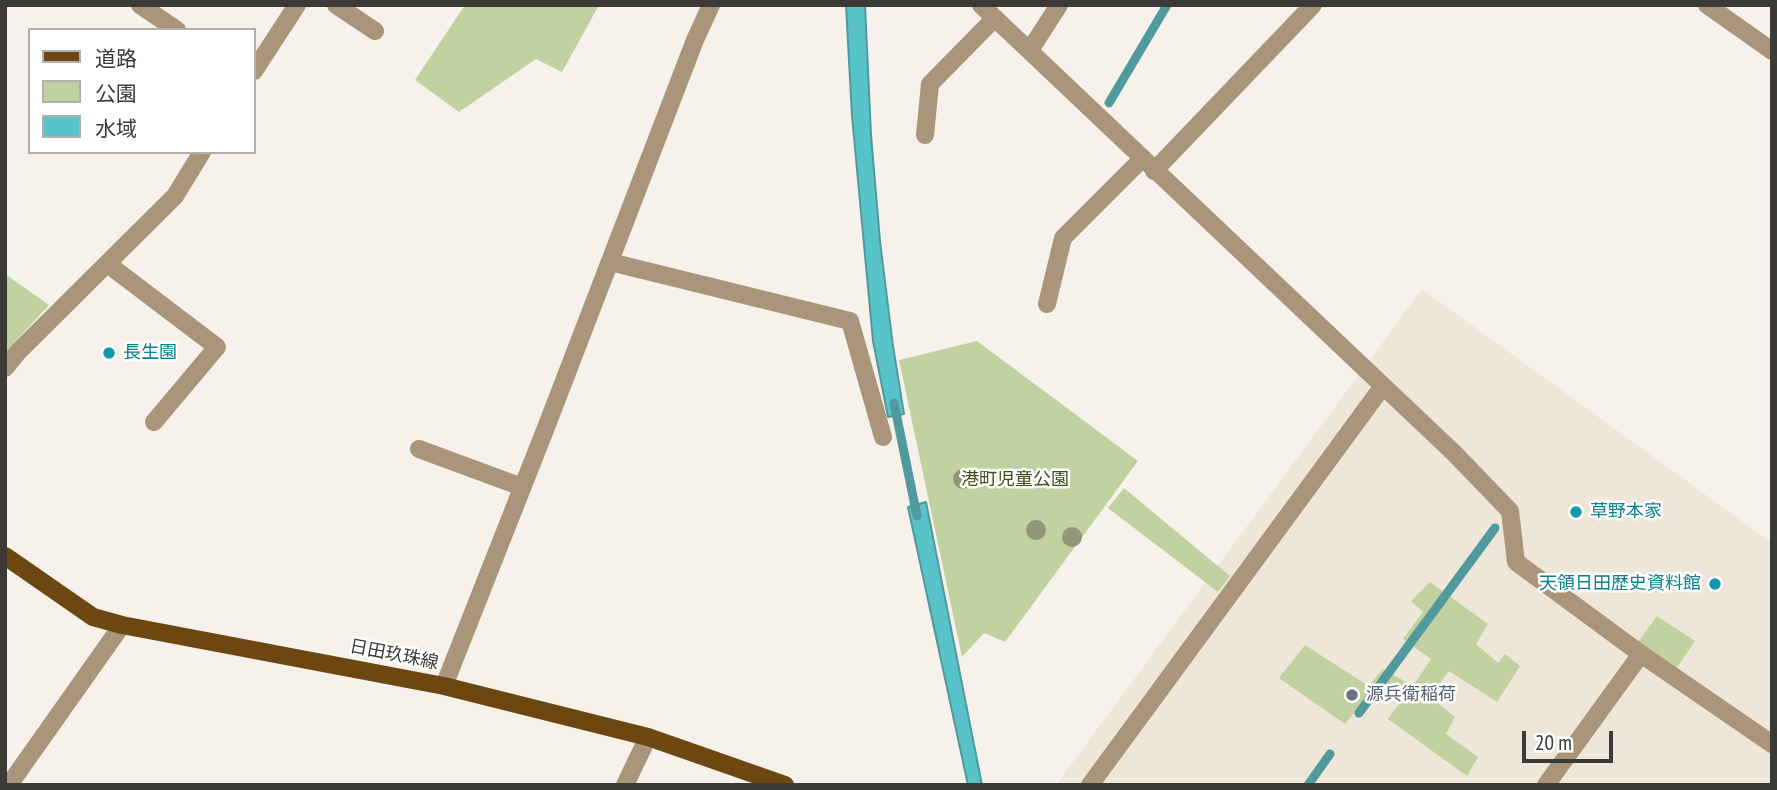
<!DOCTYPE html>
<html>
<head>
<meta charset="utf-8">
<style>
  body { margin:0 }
  #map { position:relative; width:1777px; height:790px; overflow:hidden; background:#f6f2eb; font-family:"PT Sans Narrow","Noto Sans JP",sans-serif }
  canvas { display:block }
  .frame { position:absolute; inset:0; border:7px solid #3b3a37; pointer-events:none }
  .legend { position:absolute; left:28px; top:28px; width:228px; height:126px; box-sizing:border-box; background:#fff; border:2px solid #b1b0af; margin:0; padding:9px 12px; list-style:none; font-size:21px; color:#3b3a37 }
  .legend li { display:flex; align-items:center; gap:14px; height:35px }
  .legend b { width:35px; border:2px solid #b1b0af }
  .scale { position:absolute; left:1522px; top:731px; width:91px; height:32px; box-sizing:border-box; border:4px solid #3b3a37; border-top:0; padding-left:9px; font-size:21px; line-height:24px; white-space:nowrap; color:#3b3a37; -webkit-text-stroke:5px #fff; paint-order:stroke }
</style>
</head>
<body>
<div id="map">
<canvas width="1777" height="790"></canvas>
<div class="frame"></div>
<ul class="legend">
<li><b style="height:9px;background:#6c4711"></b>道路</li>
<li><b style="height:19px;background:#c1d19f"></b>公園</li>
<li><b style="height:19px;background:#59c3ca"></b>水域</li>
</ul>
<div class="scale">20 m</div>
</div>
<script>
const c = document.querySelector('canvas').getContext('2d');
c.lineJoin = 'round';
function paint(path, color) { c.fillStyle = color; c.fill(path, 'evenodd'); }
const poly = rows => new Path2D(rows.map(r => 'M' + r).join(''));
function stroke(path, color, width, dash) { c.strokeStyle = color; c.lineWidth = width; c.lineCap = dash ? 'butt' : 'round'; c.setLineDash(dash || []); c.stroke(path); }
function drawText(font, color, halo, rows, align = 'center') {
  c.font = font + ' "PT Sans Narrow","Noto Sans JP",sans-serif'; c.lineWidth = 5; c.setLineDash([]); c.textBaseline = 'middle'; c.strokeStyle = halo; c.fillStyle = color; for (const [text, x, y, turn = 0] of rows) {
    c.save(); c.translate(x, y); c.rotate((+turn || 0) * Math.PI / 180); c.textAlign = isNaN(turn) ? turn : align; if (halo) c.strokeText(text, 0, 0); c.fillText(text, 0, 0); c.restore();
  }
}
paint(poly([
  [1422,289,1772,543,1772,785,1056,785]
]), '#eee6d9');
paint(poly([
  [465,5,546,5,550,7,551,5,599,5,562,72,536,59,459,112,415,80],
  [5,274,49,305,5,353],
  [977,341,1138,461,1005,642,984,633,962,657,899,360],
  [1124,488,1230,576,1218,592,1108,508],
  [1430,582,1488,624,1476,644,1498,663,1505,654,1520,666,1497,702,1449,671,1430,697,1455,717,1446,734,1478,757,1467,776,1388,719,1402,700,1371,683,1383,669,1413,686,1431,659,1403,639,1423,612,1411,601],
  [1657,616,1695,641,1674,672,1636,645],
  [1305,645,1373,689,1345,724,1279,678]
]), '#c1d19f');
const water = poly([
  [846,5,865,5,871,135,880,241,893,346,904,414,888,417,873,341,852,116,846,5],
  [926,502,982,785,968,785,908,507,926,502]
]);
paint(water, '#59c3ca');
stroke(water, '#509a9e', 2);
stroke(poly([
  [1109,103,1167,5],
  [894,403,917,516],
  [1359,713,1495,528],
  [1308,785,1330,754]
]), '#509a9e', 9);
stroke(poly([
  [140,5,177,30],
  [336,5,375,31],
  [981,5,1454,453,1510,511,1516,562,1641,654,1772,744],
  [1707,5,1772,51],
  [1030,50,1059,5],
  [254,71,297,5],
  [925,135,930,84,995,18],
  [1154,171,1313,5],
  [610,262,850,321,883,437],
  [109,265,217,347,154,422],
  [1047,304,1063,238,1142,159],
  [5,368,18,352,175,196,202,152],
  [419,449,522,487],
  [444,686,547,425,695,40,711,5],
  [9,785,122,625],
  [625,785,648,737],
  [1090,785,1383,386],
  [1546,785,1641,654]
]), '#aa957b', 18);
stroke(poly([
  [5,556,93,617,122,625,444,686,648,737,785,785]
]), '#6c4711', 18);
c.fillStyle = '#919778';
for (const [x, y] of [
  [963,479],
  [1036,530],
  [1072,537]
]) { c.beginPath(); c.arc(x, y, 10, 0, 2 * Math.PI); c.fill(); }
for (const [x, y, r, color] of [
  [109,353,7,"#0f9aa8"],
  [1576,512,7,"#0f9aa8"],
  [1715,584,7,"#0f9aa8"],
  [1352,695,7,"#6b7280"]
]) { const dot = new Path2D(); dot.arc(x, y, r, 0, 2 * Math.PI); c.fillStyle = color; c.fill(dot); stroke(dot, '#fff', 2.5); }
drawText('18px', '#0d838f', '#fff', [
  ["長生園",123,353],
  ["草野本家",1590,512],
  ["天領日田歴史資料館",1701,584,"right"]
], 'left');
drawText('18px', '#3f4d19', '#fff', [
  ["港町児童公園",1015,480]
]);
drawText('18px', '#3b3a37', '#fff', [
  ["日田玖珠線",394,655,11]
]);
drawText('18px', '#5b616d', '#fff', [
  ["源兵衛稲荷",1366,695]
], 'left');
</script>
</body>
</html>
